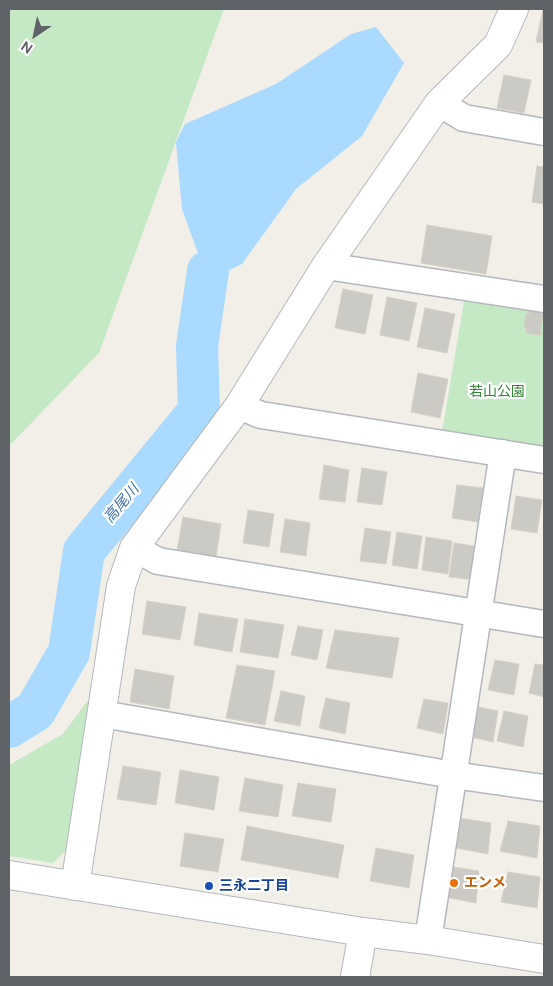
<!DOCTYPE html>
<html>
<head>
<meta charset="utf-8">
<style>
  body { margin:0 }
  #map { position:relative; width:553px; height:986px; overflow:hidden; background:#f1efe8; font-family:"DM Sans",sans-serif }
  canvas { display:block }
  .frame { position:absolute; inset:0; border:10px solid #5f6368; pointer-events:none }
  .north { position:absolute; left:10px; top:10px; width:50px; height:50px; -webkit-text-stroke:4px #fff; paint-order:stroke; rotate:214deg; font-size:14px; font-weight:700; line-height:20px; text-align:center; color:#5f6368 }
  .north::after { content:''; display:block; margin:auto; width:18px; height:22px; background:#5f6368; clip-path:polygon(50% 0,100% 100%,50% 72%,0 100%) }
</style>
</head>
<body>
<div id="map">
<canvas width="553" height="986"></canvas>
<div class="frame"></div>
<div class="north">N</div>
</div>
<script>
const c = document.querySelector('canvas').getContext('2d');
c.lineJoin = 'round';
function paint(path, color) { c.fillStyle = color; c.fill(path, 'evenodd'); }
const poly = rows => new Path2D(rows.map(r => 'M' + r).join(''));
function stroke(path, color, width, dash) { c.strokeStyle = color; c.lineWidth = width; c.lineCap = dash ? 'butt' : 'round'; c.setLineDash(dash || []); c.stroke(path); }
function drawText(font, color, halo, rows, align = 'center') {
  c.font = font + ' "DM Sans","Noto Sans JP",sans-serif'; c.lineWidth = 4.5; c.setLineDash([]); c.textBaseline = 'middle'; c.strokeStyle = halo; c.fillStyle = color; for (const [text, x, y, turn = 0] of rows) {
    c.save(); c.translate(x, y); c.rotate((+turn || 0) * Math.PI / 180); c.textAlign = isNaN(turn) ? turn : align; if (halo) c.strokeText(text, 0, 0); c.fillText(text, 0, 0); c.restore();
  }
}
paint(poly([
  [9,9,224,9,99,353,9,446],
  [465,296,544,309,544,448,442,432],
  [92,695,69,847,53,863,9,856,9,765,63,734]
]), '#c5e8c5');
paint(poly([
  [376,27,404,63,362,136,296,189,242,264,221,274,208,271,199,256,182,209,176,142,185,124,276,84,351,34]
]), '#aadaff');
stroke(poly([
  [9,727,35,711,69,652,84,551,199,411,197,346,208,271]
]), '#aadaff', 42);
const building = poly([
  [543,9,544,9,544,43,536,42,543,9],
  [504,75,531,80,524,113,497,108,504,75],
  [537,166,544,167,544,204,532,202,537,166],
  [427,225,492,236,486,274,421,263,427,225],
  [343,289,373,295,365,334,335,328,343,289],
  [387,297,417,303,409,341,380,335,387,297],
  [530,307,544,309,540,335,526,333,526,328,524,327,526,314,529,314,530,307],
  [425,308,455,314,447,353,417,347,425,308],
  [418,373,448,379,440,418,411,412,418,373],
  [324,465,349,470,345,502,319,499,324,465],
  [362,468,387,472,382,505,357,502,362,468],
  [457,485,483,488,478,522,452,518,457,485],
  [516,496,542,500,537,533,511,529,516,496],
  [248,510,274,514,269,547,243,543,248,510],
  [183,517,221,524,216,557,177,550,183,517],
  [285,519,310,523,306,556,280,552,285,519],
  [365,528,391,532,386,564,360,561,365,528],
  [397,532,422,536,417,569,392,565,397,532],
  [426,537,452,541,448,574,422,570,426,537],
  [454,543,480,547,475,580,449,577,454,543],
  [147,601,186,607,180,640,142,634,147,601],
  [199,613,238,619,232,652,194,645,199,613],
  [245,619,284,625,278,658,240,652,245,619],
  [298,626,323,630,317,660,291,655,298,626],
  [335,630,399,638,392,678,326,668,335,630],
  [495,660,519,664,514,695,488,690,495,660],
  [535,664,544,665,544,697,529,693,535,664],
  [237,665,275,671,265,725,226,718,237,665],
  [135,669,174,676,169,709,130,702,135,669],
  [281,691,305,696,300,726,274,721,281,691],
  [326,698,350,703,345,734,319,728,326,698],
  [424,699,448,703,443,734,417,728,424,699],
  [474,706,498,711,493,742,467,736,474,706],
  [504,711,528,716,523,747,497,741,504,711],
  [123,766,161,772,156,805,117,799,123,766],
  [180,770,219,777,214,810,175,803,180,770],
  [245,778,283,785,278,817,239,811,245,778],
  [298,783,336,789,331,822,292,816,298,783],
  [458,818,491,823,488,854,451,847,458,818],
  [508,821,540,826,537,858,500,851,508,821],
  [247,826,344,845,338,878,241,860,247,826],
  [185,833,224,839,218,872,180,866,185,833],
  [376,848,414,855,409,888,370,881,376,848],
  [447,866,479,871,476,903,440,896,447,866],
  [508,872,540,877,537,908,501,902,508,872]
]);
paint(building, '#cccac5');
stroke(building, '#d6d1c6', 1);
const minor = poly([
  [439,103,464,118,544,132],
  [326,266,544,299],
  [239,406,261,415,544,460],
  [134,548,158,561,544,624],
  [102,714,453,775,544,788],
  [428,940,503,453]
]);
const tertiary = poly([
  [9,875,363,932,355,977],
  [75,886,121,586,134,548,239,406,326,266,439,103,498,45,514,9],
  [363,932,428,940,544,959]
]);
stroke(minor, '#b5b8bc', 29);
stroke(tertiary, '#b5b8bc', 30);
stroke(minor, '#fff', 26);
stroke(tertiary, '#fff', 28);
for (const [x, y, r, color] of [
  [454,883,5,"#e8710a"],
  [209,886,5,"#1a4fb4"]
]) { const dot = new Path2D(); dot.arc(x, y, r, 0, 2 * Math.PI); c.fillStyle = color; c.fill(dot); stroke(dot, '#fff', 2); }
drawText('14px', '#348238', '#fff', [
  ["若山公園",497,392]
]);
drawText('bold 14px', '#c56008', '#fff', [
  ["エンメ",464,883]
], 'left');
drawText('bold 14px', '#164399', '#fff', [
  ["三永二丁目",219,886]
], 'left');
drawText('italic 15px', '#4174aa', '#fff', [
  ["高尾川",122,504,-50]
]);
</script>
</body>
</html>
